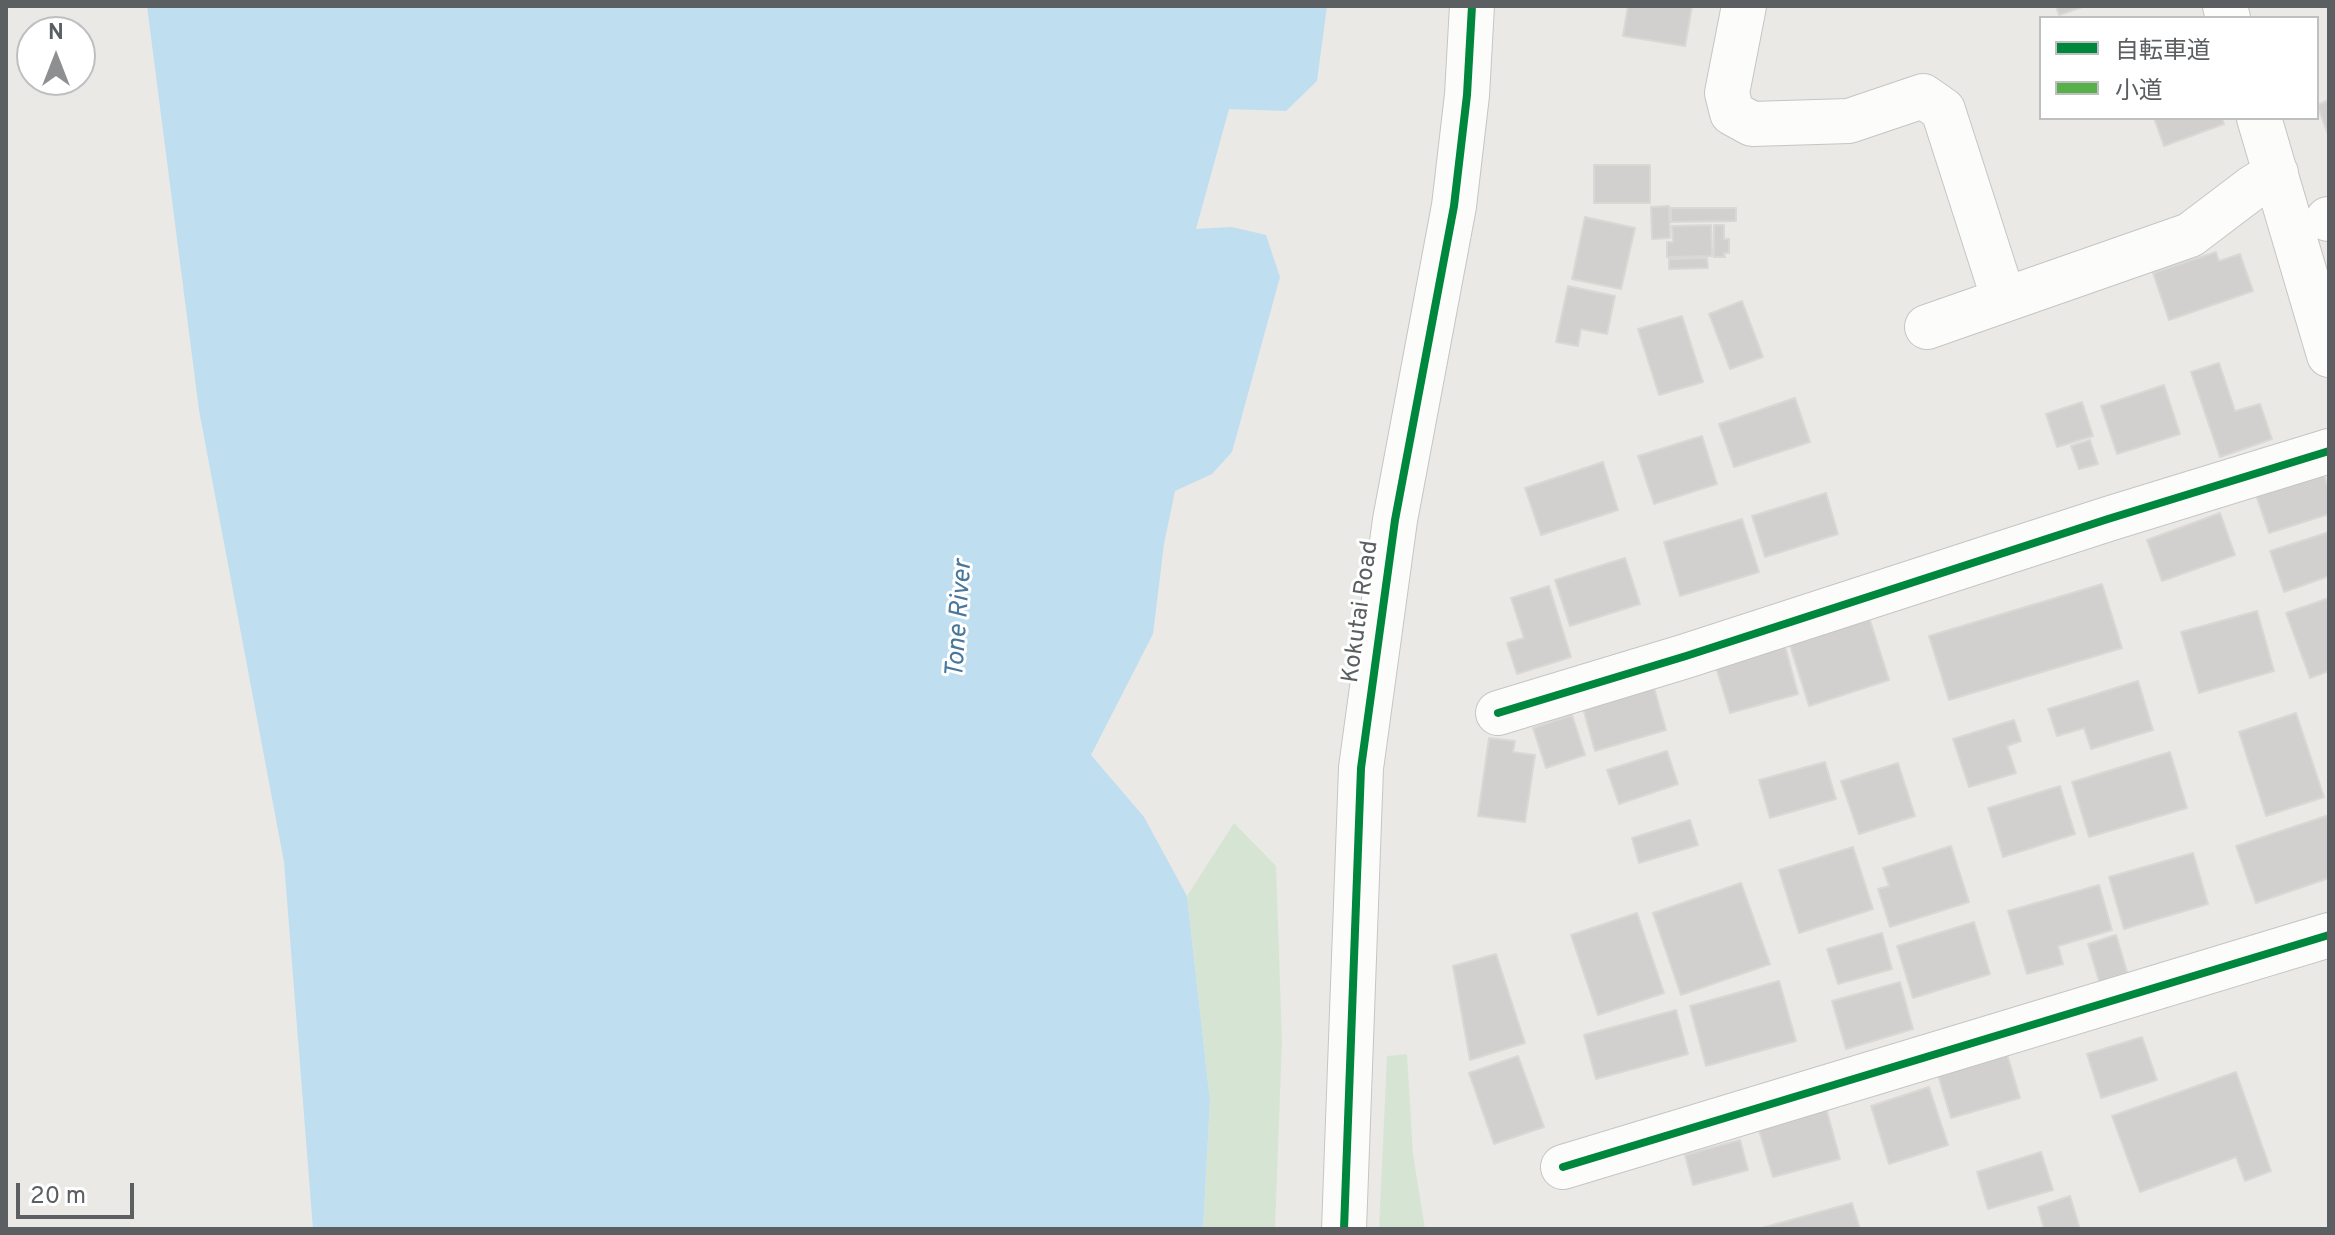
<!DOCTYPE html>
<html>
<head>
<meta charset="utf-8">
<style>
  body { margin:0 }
  #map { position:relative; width:2335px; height:1235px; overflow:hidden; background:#eae9e6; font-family:Overpass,"Noto Sans JP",sans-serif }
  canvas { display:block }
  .frame { position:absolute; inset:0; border:8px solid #5c5f62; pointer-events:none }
  .legend { position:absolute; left:2039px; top:16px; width:280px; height:104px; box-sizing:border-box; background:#fff; border:2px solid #bebfc0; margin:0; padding:10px 14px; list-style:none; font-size:24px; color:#5c5f62 }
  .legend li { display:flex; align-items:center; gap:16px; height:40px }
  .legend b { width:40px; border:2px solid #bebfc0 }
  .north { position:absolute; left:16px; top:16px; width:80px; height:80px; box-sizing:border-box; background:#fff; border:2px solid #bebfc0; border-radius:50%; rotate:0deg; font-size:22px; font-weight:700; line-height:32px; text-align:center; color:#5c5f62 }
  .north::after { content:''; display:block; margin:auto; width:28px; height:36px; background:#8e8f90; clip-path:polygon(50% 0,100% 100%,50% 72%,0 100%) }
  .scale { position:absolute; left:16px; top:1183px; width:118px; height:36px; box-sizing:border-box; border:4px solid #5c5f62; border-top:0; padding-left:10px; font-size:24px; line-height:28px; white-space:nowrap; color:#5c5f62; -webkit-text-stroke:6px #fff; paint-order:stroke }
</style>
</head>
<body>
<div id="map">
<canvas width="2335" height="1235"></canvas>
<div class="frame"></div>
<ul class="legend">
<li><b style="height:10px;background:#00873e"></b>自転車道</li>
<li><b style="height:10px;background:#58b04a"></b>小道</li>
</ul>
<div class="north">N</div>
<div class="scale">20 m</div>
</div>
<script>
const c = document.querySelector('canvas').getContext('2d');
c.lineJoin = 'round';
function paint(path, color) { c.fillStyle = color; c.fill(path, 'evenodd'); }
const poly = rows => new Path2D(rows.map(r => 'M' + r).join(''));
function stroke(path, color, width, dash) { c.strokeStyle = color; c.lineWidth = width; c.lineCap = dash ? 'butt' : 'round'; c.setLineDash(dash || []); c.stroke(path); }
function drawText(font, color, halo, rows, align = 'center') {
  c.font = font + ' Overpass,sans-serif'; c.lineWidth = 6; c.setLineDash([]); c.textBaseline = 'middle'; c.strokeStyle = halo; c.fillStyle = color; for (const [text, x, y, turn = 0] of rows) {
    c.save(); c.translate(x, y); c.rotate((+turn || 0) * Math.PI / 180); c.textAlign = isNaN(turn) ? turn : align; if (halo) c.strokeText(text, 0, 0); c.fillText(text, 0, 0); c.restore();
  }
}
paint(poly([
  [1234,823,1276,866,1282,1041,1275,1229,1203,1229,1210,1101,1187,896],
  [1407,1054,1413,1154,1425,1229,1379,1229,1387,1056]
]), '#d6e5d3');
paint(poly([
  [147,6,1327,6,1317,81,1286,111,1229,109,1196,229,1232,227,1266,235,1280,277,1232,452,1212,474,1175,491,1164,544,1153,634,1091,755,1144,817,1187,896,1210,1101,1203,1229,313,1229,284,862,199,410]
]), '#bfdef0');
const building = poly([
  [1628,6,1692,6,1685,46,1623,36,1628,6],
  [2056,6,2085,6,2059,15,2056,6],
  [2329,100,2329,137,2317,105,2329,100],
  [2154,118,2222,118,2224,124,2164,146,2154,118],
  [1594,165,1650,165,1650,203,1594,203,1594,165],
  [1669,206,1670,238,1652,239,1651,207,1669,206],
  [1671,208,1736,208,1736,221,1671,222,1671,208],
  [1585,217,1635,228,1621,289,1572,279,1585,217],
  [1711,225,1712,256,1667,257,1667,242,1673,242,1672,226,1711,225],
  [1714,225,1724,225,1724,239,1729,239,1729,253,1724,253,1725,257,1714,257,1714,225],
  [2216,252,2219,261,2240,254,2253,291,2169,320,2153,273,2216,252],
  [1707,258,1708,268,1669,269,1669,259,1707,258],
  [1568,286,1615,296,1607,334,1581,329,1578,346,1556,342,1568,286],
  [1742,301,1763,357,1730,369,1709,314,1742,301],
  [1682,316,1703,382,1659,395,1638,329,1682,316],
  [2219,363,2235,411,2260,404,2272,439,2220,457,2191,372,2219,363],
  [2164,385,2180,434,2117,454,2101,406,2164,385],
  [1795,398,1810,442,1734,467,1719,424,1795,398],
  [2082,402,2093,436,2057,447,2046,414,2082,402],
  [1702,436,1717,484,1654,504,1638,456,1702,436],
  [2090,440,2098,464,2079,469,2071,446,2090,440],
  [1603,462,1618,510,1541,535,1525,488,1603,462],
  [2323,473,2329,490,2329,514,2269,533,2256,495,2323,473],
  [1826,493,1838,534,1765,557,1752,516,1826,493],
  [2220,513,2235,555,2162,581,2147,540,2220,513],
  [1742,519,1759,572,1680,596,1664,542,1742,519],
  [2329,532,2329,576,2284,592,2270,551,2329,532],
  [1625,558,1640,604,1570,626,1555,580,1625,558],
  [2102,584,2122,648,1949,700,1929,636,2102,584],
  [1549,586,1571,657,1517,674,1507,643,1524,638,1511,598,1549,586],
  [2329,598,2329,671,2310,678,2286,613,2329,598],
  [2257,611,2274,671,2199,693,2181,632,2257,611],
  [1868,614,1889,680,1809,706,1788,639,1868,614],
  [1785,646,1798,694,1730,713,1716,667,1785,646],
  [2138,681,2153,730,2091,749,2084,728,2057,736,2048,709,2138,681],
  [1654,688,1666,730,1595,751,1583,708,1654,688],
  [2296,713,2324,797,2266,816,2239,732,2296,713],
  [1572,715,1585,755,1546,768,1533,728,1572,715],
  [2014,720,2021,741,2007,746,2016,773,1969,787,1953,739,2014,720],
  [1489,738,1515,741,1513,752,1535,755,1525,822,1478,816,1489,738],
  [1667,751,1678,784,1619,804,1607,770,1667,751],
  [2170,752,2187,808,2089,837,2072,782,2170,752],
  [1825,762,1836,799,1770,818,1759,780,1825,762],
  [1898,763,1915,816,1859,834,1841,781,1898,763],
  [2060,786,2075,834,2003,857,1988,808,2060,786],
  [2329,815,2329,878,2256,903,2236,846,2329,815],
  [1690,820,1698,845,1639,863,1632,838,1690,820],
  [1951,846,1969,902,1890,927,1878,889,1889,886,1883,868,1951,846],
  [1853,847,1873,909,1799,933,1779,870,1853,847],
  [2193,853,2208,904,2124,929,2109,877,2193,853],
  [1741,883,1770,964,1681,995,1653,913,1741,883],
  [2099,885,2112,930,2058,946,2063,964,2027,974,2008,911,2099,885],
  [1637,913,1664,993,1598,1015,1571,935,1637,913],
  [1974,922,1990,974,1913,998,1897,946,1974,922],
  [1882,933,1892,969,1838,984,1827,949,1882,933],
  [2116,935,2128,975,2100,984,2088,944,2116,935],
  [1496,954,1525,1043,1470,1060,1453,966,1496,954],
  [1779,981,1796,1041,1706,1066,1690,1006,1779,981],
  [1900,982,1913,1029,1846,1049,1832,1001,1900,982],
  [1676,1010,1688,1054,1596,1079,1584,1035,1676,1010],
  [2142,1037,2157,1080,2101,1098,2087,1054,2142,1037],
  [2007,1054,2020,1098,1951,1118,1938,1075,2007,1054],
  [1518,1056,1544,1127,1494,1144,1469,1073,1518,1056],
  [2236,1072,2271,1171,2245,1181,2236,1157,2140,1192,2112,1116,2236,1072],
  [1929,1087,1948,1145,1889,1164,1871,1106,1929,1087],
  [1826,1108,1840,1159,1773,1177,1758,1127,1826,1108],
  [1740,1140,1748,1170,1693,1185,1685,1155,1740,1140],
  [2041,1152,2053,1190,1988,1209,1977,1172,2041,1152],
  [2070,1196,2080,1229,2044,1229,2038,1207,2070,1196],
  [1852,1203,1860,1229,1758,1229,1852,1203]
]);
paint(building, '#d1d0ce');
stroke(building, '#dad8d5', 2);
const minor = poly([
  [1744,6,1727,93,1732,113,1752,124,1849,121,1923,96,1943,110,2004,300],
  [2225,6,2228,18],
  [2259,118,2329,355],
  [2328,219,2329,219],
  [1927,327,2190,235,2252,188,2276,173],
  [1498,713,1686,656,2108,519,2329,451],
  [1563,1167,2329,935],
  [1344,1229,1361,768,1395,520,1454,206,1467,95,1472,6]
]);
stroke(minor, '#c5c5c5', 46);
stroke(minor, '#fcfcfb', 44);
stroke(poly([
  [2328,219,2329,219]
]), '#58b04a', 6, [12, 6]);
stroke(poly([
  [1498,713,1686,656,2108,519,2329,451],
  [1563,1167,2329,935],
  [1344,1229,1361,768,1395,520,1454,206,1467,95,1472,6]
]), '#00873e', 8);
drawText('24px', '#5c5f62', '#fff', [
  ["Kokutai Road",1362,612,-82]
]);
drawText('italic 26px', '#48779c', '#fff', [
  ["Tone River",961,619,-86]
]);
</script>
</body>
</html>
